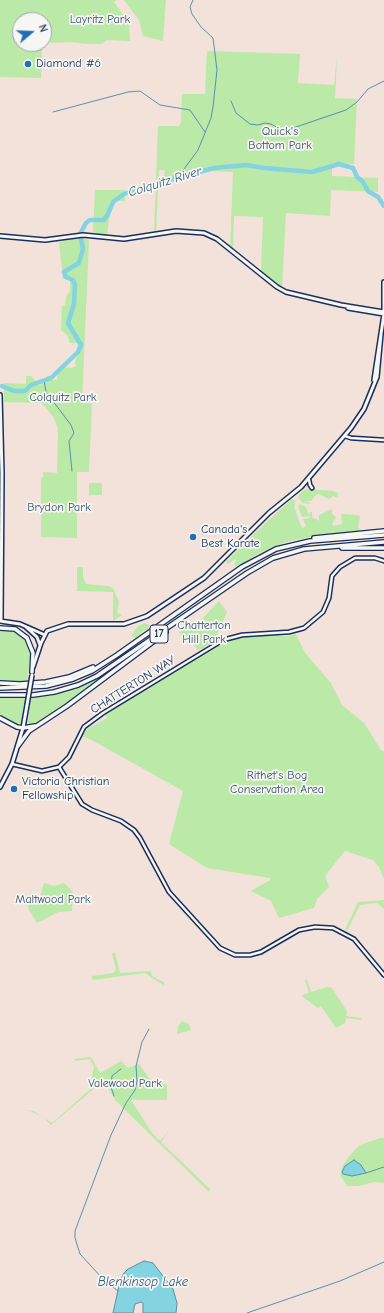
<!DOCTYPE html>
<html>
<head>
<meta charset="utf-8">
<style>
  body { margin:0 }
  #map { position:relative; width:384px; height:1313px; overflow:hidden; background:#f2e2d9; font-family:"Comic Neue",sans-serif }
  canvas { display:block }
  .north { position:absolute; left:12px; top:12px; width:40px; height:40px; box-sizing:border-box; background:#f6f6f2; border:1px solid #9ea6b7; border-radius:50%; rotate:71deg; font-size:11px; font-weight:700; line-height:16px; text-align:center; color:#1b2f5e }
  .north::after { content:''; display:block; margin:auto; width:14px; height:18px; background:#1f6fb2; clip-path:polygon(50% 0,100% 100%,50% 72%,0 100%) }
</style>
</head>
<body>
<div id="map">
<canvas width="384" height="1313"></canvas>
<div class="north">N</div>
</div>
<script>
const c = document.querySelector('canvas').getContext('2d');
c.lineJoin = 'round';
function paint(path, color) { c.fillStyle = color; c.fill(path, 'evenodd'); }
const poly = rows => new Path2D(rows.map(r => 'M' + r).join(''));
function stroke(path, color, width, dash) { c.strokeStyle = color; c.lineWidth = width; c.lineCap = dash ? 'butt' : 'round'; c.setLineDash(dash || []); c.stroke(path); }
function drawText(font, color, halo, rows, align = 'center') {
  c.font = font + ' "Comic Neue",sans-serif'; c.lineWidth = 3.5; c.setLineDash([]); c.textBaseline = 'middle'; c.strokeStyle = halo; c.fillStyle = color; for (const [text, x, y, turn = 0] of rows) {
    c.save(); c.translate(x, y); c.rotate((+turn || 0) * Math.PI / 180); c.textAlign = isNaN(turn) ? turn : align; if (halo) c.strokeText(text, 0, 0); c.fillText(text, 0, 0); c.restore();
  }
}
paint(poly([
  [0,0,117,0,114,2,129,23,130,41,107,40,102,44,88,44,71,42,51,43,44,39,44,20,20,20,20,44,42,44,41,78,0,77],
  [124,0,166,0,163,41,143,36,139,20],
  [207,51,300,54,298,83,334,85,337,56,335,98,357,99,354,164,332,163,332,176,378,178,378,192,331,190,330,216,286,213,282,289,261,272,263,217,234,216,233,249,230,249,233,172,204,171,175,182,166,183,164,176,165,170,159,170,156,232,154,233,158,126,179,126,181,122,182,94,205,94],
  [95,190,125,190,125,201,112,201,107,235,93,232],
  [73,239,87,239,89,241,82,403,92,403,89,472,77,472,77,538,41,537,41,478,43,477,43,472,57,473,58,429,54,418,42,403,4,402,4,383,26,384,26,376,31,376,40,386,47,376,50,376,53,380,57,380,58,373,63,367,72,368,76,366,75,361,83,343,70,343,68,336,61,330,62,306,65,306,66,297,70,291,70,280,63,279,59,242],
  [89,483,102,483,102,495,89,495],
  [306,489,334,491,338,493,338,498,333,496,329,499,319,494,315,496,311,501,306,501,311,503,306,504,305,501,304,504,300,500,298,497,300,493],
  [292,499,296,501,294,506,300,524,303,528,306,526,303,519,307,519,311,516,302,517,298,506,300,504,306,507,309,515,310,512,312,512,312,517,319,521,319,515,332,509,332,514,336,517,332,524,334,526,342,524,341,515,343,514,358,515,360,516,358,527,361,531,321,535,286,542,259,553,237,568,234,564,236,561,235,559,228,564,226,562,259,529],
  [77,567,83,567,83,577,86,584,108,586,113,588,119,602,117,613,122,615,113,621,113,592,77,591],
  [219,601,227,612,214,642,198,651,191,640,183,638,179,632,203,618],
  [145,623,149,625,148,629,143,631,137,637,135,638,131,636,138,626],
  [0,629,15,630,27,642,31,654,27,681,0,681],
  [296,634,305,653,331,683,342,705,364,723,381,750,384,752,384,879,379,867,373,860,345,851,325,876,329,887,317,899,314,908,279,918,271,901,251,891,270,880,270,878,207,868,169,844,183,791,88,738,82,737,87,729,107,718,105,715,110,711,223,642,246,636,289,636],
  [107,673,62,707,32,726,28,723,30,704,24,705,21,723,18,724,0,717,0,697,18,698,56,694,83,686],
  [44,883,54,886,64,883,73,892,72,911,58,912,37,923,29,910,26,898,40,897],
  [384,900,384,909,377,903,360,905,347,931,345,930,358,902],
  [115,952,120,973,151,971,152,976,165,983,163,985,145,973,92,980,92,976,114,973,116,970,112,954],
  [305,980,307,980,311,992,327,987,332,988,347,1011,346,1016,362,1018,361,1020,346,1018,345,1023,336,1028,321,1006,318,1008,303,997,302,995,309,993],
  [182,1021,189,1024,191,1030,177,1034,178,1026],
  [91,1057,100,1073,121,1061,128,1068,139,1064,149,1078,156,1082,167,1085,167,1100,131,1100,152,1133,160,1141,170,1130,161,1142,210,1189,209,1192,115,1100,104,1080,51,1125,43,1117,30,1111,16,1109,33,1111,52,1123,93,1087,92,1076,94,1067,90,1059,75,1061,75,1059],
  [380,1138,384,1138,384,1183,374,1182,359,1186,347,1186,340,1175,343,1165,349,1156,360,1145]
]), '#bbe9a8');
const water = poly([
  [354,1160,361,1165,366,1173,352,1176,343,1174,342,1172,345,1166,354,1160],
  [144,1261,153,1263,173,1289,177,1303,176,1313,143,1313,143,1303,141,1302,135,1304,133,1313,113,1313,120,1281,124,1273,128,1269,144,1261]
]);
paint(water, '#84d3e1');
stroke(water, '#5a91ad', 1);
stroke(poly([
  [231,101,236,113,250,124,258,125,265,123,271,124,280,129,290,129,346,110,357,102,368,89,384,81],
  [53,112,128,92,140,91,160,105,190,110,205,132],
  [172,180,184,169,198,150,211,118,213,107,217,70,213,38,201,27,192,14,190,7,193,0],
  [44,380,46,392,71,425,74,433,69,441,72,471],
  [114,1096,111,1087,112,1076,121,1069],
  [366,1173,384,1167],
  [118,1291,102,1278,80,1254,75,1238,75,1231,111,1135,126,1103,135,1090,137,1081,136,1066,142,1042,149,1029],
  [247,1313,340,1281,384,1262]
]), '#5a91ad', 1);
stroke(poly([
  [2,386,14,391,25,391,31,385,51,378,78,352,81,345,68,323,74,304,75,285,73,280,66,277,64,272,79,263,83,249,80,234,86,223,90,220,104,220,108,214,113,202,124,194,146,186,214,168,246,165,264,168,312,172,339,164,353,168,357,177,363,182,368,191,378,197,384,206]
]), '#84d3e1', 4.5);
const minor = poly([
  [345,436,351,438,384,440],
  [309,480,310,485,312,488],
  [12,764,42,771,59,767,69,757,84,727,103,713,223,640,242,635,289,632,304,628,323,612,329,598,332,576,340,567,355,558,375,558,384,561],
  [59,767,82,804,92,810,121,821,134,830,140,838,169,892,220,948,235,955,250,955,261,952,299,930,315,927,333,928,354,939,384,975]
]);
const major = poly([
  [0,236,45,240,83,235,124,239,176,231,204,233,217,239,277,287,286,292,341,305,384,312],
  [348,308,384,314],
  [374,380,384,314,384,282],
  [0,395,2,473,1,621],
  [0,621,20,624,45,635],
  [26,627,37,637,40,645],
  [33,667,41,643,47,631,68,624,124,624,147,616,204,578,269,513,301,487,351,428,364,409,377,377,381,334],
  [0,787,12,764,23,728,27,705]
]);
const highway = poly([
  [314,538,384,531],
  [342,548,384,548],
  [0,628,15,629,27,638,33,653,32,672],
  [0,683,20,684,46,682,69,677,93,667],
  [0,688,46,686,73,679,92,671,117,655,242,567,276,549,310,541,384,535],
  [0,695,33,695,54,692,78,685,97,676,247,573,273,558,304,549,384,542],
  [0,718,17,727,23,728,35,726],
  [18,746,29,731,67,706,166,632]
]);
stroke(minor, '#1b2f5e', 5.5);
stroke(major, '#1b2f5e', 6);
stroke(highway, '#1b2f5e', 6);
stroke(minor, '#f6f6f2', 2.5);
stroke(major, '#f6f6f2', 3);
stroke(highway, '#f6f6f2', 3.5);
const majorBridge = poly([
  [27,705,32,675]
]);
stroke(majorBridge, '#1b2f5e', 6, []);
stroke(majorBridge, '#f6f6f2', 3);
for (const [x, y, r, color] of [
  [28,64,4,"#1f6fb2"],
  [193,537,4,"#1f6fb2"],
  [14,789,4,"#1f6fb2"]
]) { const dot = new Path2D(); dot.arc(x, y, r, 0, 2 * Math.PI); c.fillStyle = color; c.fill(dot); stroke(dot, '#f6f6f2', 1.5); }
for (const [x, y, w] of [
  [159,634,18]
]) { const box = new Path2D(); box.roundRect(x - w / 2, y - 9, w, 18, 3); c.fillStyle = '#f6f6f2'; c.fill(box); stroke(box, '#1b2f5e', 1); }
drawText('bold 11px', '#1b2f5e', null, [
  ["17",159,634]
]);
drawText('12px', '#3b546d', '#f6f6f2', [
  ["Layritz Park",100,20],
  ["Quick's",280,132],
  ["Bottom Park",280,146],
  ["Colquitz Park",63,398],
  ["Brydon Park",59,508],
  ["Chatterton",204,626],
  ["Hill Park",204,640],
  ["Rithet's Bog",277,776],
  ["Conservation Area",277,790],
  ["Maltwood Park",53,900],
  ["Valewood Park",125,1084]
]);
drawText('12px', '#1b2f5e', '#f6f6f2', [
  ["Diamond #6",36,64],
  ["Canada's",201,530],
  ["Best Karate",201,544],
  ["Victoria Christian",22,782],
  ["Fellowship",22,796]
], 'left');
drawText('12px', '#1b2f5e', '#f6f6f2', [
  ["CHATTERTON WAY",133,685,-32]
]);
drawText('italic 13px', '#35587f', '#f6f6f2', [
  ["Colquitz River",165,182,-17],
  ["Blenkinsop Lake",143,1282]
]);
</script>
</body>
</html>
